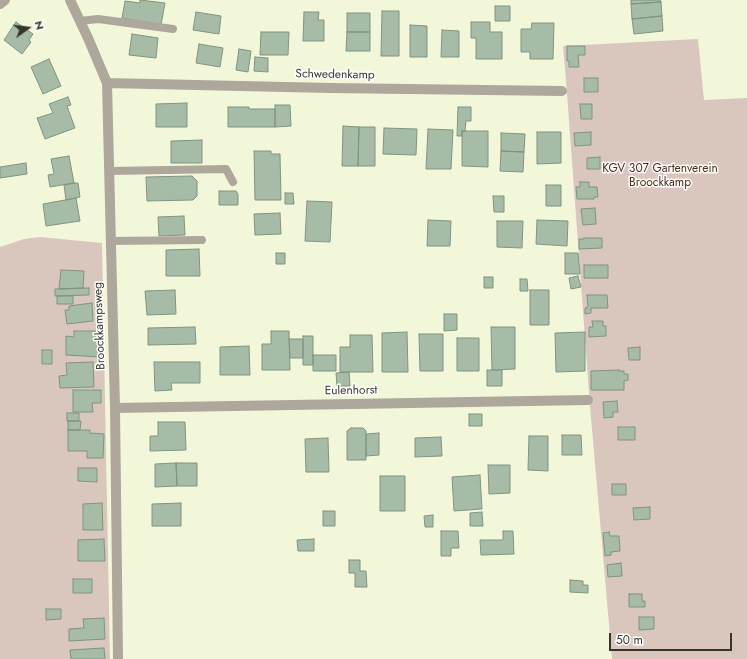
<!DOCTYPE html>
<html>
<head>
<meta charset="utf-8">
<style>
  body { margin:0 }
  #map { position:relative; width:747px; height:659px; overflow:hidden; background:#f3f7da; font-family:Jost,sans-serif }
  canvas { display:block }
  .north { position:absolute; left:8px; top:8px; width:40px; height:40px; -webkit-text-stroke:3px #fff; paint-order:stroke; rotate:76deg; font-size:11px; font-weight:700; line-height:16px; text-align:center; color:#34362a }
  .north::after { content:''; display:block; margin:auto; width:14px; height:18px; background:#34362a; clip-path:polygon(50% 0,100% 100%,50% 72%,0 100%) }
  .scale { position:absolute; left:609px; top:633px; width:123px; height:18px; box-sizing:border-box; border:2px solid #34362a; border-top:0; padding-left:5px; font-size:12px; line-height:14px; white-space:nowrap; color:#34362a; -webkit-text-stroke:3px #fff; paint-order:stroke }
</style>
</head>
<body>
<div id="map">
<canvas width="747" height="659"></canvas>
<div class="north">N</div>
<div class="scale">50 m</div>
</div>
<script>
const c = document.querySelector('canvas').getContext('2d');
c.lineJoin = 'round';
function paint(path, color) { c.fillStyle = color; c.fill(path, 'evenodd'); }
const poly = rows => new Path2D(rows.map(r => 'M' + r).join(''));
function stroke(path, color, width, dash) { c.strokeStyle = color; c.lineWidth = width; c.lineCap = dash ? 'butt' : 'round'; c.setLineDash(dash || []); c.stroke(path); }
function drawText(font, color, halo, rows, align = 'center') {
  c.font = font + ' Jost,sans-serif'; c.lineWidth = 3; c.setLineDash([]); c.textBaseline = 'middle'; c.strokeStyle = halo; c.fillStyle = color; for (const [text, x, y, turn = 0] of rows) {
    c.save(); c.translate(x, y); c.rotate((+turn || 0) * Math.PI / 180); c.textAlign = isNaN(turn) ? turn : align; if (halo) c.strokeText(text, 0, 0); c.fillText(text, 0, 0); c.restore();
  }
}
paint(poly([
  [698,39,704,100,747,98,747,659,612,659,590,406,566,80,563,46],
  [40,237,102,243,110,659,0,659,0,247,24,239]
]), '#d9c6bd');
const building = poly([
  [140,0,165,3,161,25,122,18,125,1,140,3,140,0],
  [631,0,660,0,661,2,631,4,631,0],
  [661,2,662,16,632,19,631,4,661,2],
  [495,6,510,6,510,21,495,21,495,6],
  [382,11,399,11,399,56,381,56,382,11],
  [196,12,221,16,219,34,193,30,196,12],
  [304,12,319,12,318,20,324,20,324,41,303,41,304,12],
  [347,13,370,13,370,32,347,32,347,13],
  [662,16,663,31,634,34,632,19,662,16],
  [16,22,33,34,29,40,31,42,22,54,4,40,16,22],
  [471,22,490,22,490,32,502,32,502,59,476,59,476,38,471,38,471,22],
  [532,23,554,23,553,59,530,59,530,52,521,52,521,29,531,29,532,23],
  [410,25,427,26,427,57,410,57,410,25],
  [442,30,459,31,459,57,441,57,442,30],
  [261,32,289,32,288,55,260,55,261,32],
  [347,32,370,32,370,51,346,51,347,32],
  [132,34,158,38,156,58,129,55,132,34],
  [199,44,223,48,220,67,196,63,199,44],
  [567,46,585,46,585,55,578,55,579,67,569,67,569,61,567,61,567,46],
  [239,49,251,51,248,72,236,70,239,49],
  [255,57,268,58,268,72,254,71,255,57],
  [49,59,61,86,43,94,31,67,49,59],
  [584,78,598,78,598,92,584,92,584,78],
  [68,97,71,105,67,106,75,128,45,139,37,118,53,113,49,104,68,97],
  [187,103,187,127,156,127,156,104,187,103],
  [580,104,592,104,592,119,581,119,580,104],
  [275,105,290,105,291,126,275,127,275,105],
  [228,107,249,107,249,109,275,109,275,127,228,127,228,107],
  [458,107,471,107,471,121,466,121,465,131,462,131,462,136,457,136,458,107],
  [343,126,359,127,358,166,342,166,343,126],
  [359,127,375,127,375,166,358,166,359,127],
  [384,128,417,129,416,155,383,154,384,128],
  [428,129,453,130,451,169,426,169,428,129],
  [462,131,488,131,488,167,462,166,462,131],
  [537,132,561,132,561,163,537,164,537,132],
  [591,132,591,145,575,146,574,133,591,132],
  [501,133,525,134,524,152,501,151,501,133],
  [202,140,202,163,171,163,171,141,202,140],
  [254,151,271,151,271,154,280,154,281,200,255,200,254,151],
  [501,151,524,152,523,172,500,171,501,151],
  [69,156,74,183,50,187,48,175,54,174,51,159,69,156],
  [600,157,600,169,587,169,587,158,600,157],
  [26,163,27,174,0,178,0,167,26,163],
  [192,176,197,181,197,196,193,200,147,201,146,177,192,176],
  [580,182,589,182,589,187,597,187,598,197,594,197,594,199,577,199,576,187,580,187,580,182],
  [74,183,78,183,80,197,66,200,64,185,74,183],
  [546,185,561,185,561,206,546,206,546,185],
  [219,191,236,191,238,194,238,205,219,205,219,191],
  [285,193,293,193,294,204,285,204,285,193],
  [493,196,504,196,504,212,494,212,493,196],
  [76,198,80,221,46,226,43,204,76,198],
  [307,201,332,202,330,242,305,241,307,201],
  [595,208,596,224,583,225,581,209,595,208],
  [280,213,281,234,255,235,254,214,280,213],
  [184,216,185,235,159,236,158,217,184,216],
  [428,220,451,221,450,246,427,246,428,220],
  [537,220,568,221,567,246,536,244,537,220],
  [497,221,523,221,522,248,497,247,497,221],
  [584,238,602,238,602,248,579,249,579,239,584,239,584,238],
  [199,249,200,276,166,276,166,250,199,249],
  [276,253,285,253,285,264,276,264,276,253],
  [565,253,578,253,580,274,565,274,565,253],
  [584,265,608,265,608,278,584,278,584,265],
  [61,270,84,271,83,288,59,289,61,270],
  [578,276,581,287,571,289,569,278,578,276],
  [484,277,493,277,493,288,484,288,484,277],
  [520,279,527,279,528,291,520,291,520,279],
  [89,288,89,295,55,296,55,289,89,288],
  [175,290,176,314,147,315,145,291,175,290],
  [530,290,549,290,549,325,530,325,530,290],
  [587,295,607,295,608,308,591,308,591,313,585,314,585,308,588,307,587,295],
  [57,296,73,296,73,304,57,304,57,296],
  [92,303,93,321,67,324,65,310,69,310,69,306,92,303],
  [444,314,457,314,457,330,444,331,444,314],
  [592,321,603,321,603,326,606,326,606,336,589,337,589,327,593,327,592,321],
  [195,327,196,344,148,345,148,328,195,327],
  [491,327,515,327,515,369,492,370,491,327],
  [74,331,102,331,101,357,66,355,66,336,74,337,74,331],
  [271,331,289,331,290,370,262,370,262,344,271,344,271,331],
  [407,332,408,372,382,372,382,333,407,332],
  [585,332,585,371,556,372,555,333,585,332],
  [419,334,443,334,443,371,420,371,419,334],
  [350,335,372,335,373,372,340,372,340,347,350,347,350,335],
  [303,336,313,336,313,365,303,365,303,336],
  [457,338,479,338,479,371,457,371,457,338],
  [289,339,303,339,303,358,290,358,289,339],
  [249,346,250,375,220,375,220,347,249,346],
  [640,347,640,360,629,360,628,348,640,347],
  [42,350,52,350,52,364,42,364,42,350],
  [313,355,336,355,336,371,313,371,313,355],
  [93,362,94,387,60,388,59,376,67,375,66,363,93,362],
  [154,362,200,362,200,383,171,383,172,390,155,391,154,362],
  [487,370,502,370,502,386,487,386,487,370],
  [619,370,619,371,624,371,624,374,628,374,628,380,624,381,624,390,591,390,591,371,619,370],
  [349,372,350,386,337,386,336,373,349,372],
  [73,390,101,390,101,403,92,403,93,412,73,412,73,390],
  [617,401,618,412,613,412,613,417,604,418,603,402,617,401],
  [67,413,79,413,79,421,67,421,67,413],
  [469,414,482,414,482,426,469,426,469,414],
  [68,421,81,421,80,430,68,430,68,421],
  [158,422,185,422,186,450,150,451,150,436,158,436,158,422],
  [618,427,635,427,635,440,618,440,618,427],
  [351,428,363,428,366,431,366,460,347,460,347,431,351,428],
  [68,430,90,430,90,433,104,434,103,458,87,458,87,451,68,451,68,430],
  [379,433,379,455,366,456,366,434,379,433],
  [562,435,581,435,582,455,562,455,562,435],
  [529,436,548,436,548,471,528,470,529,436],
  [441,437,442,456,415,457,415,438,441,437],
  [328,438,329,472,306,472,305,439,328,438],
  [176,463,197,463,197,486,177,486,176,463],
  [176,463,177,486,155,487,155,464,176,463],
  [488,465,510,465,510,493,489,494,488,465],
  [78,468,97,468,97,482,78,481,78,468],
  [480,475,482,509,454,511,452,477,480,475],
  [380,476,405,476,405,511,380,511,380,476],
  [612,484,626,484,626,495,612,495,612,484],
  [102,503,103,530,83,530,83,504,102,503],
  [181,503,181,526,152,526,152,504,181,503],
  [650,507,650,519,634,520,633,508,650,507],
  [323,511,335,511,335,526,323,526,323,511],
  [482,512,483,526,470,526,470,513,482,512],
  [433,515,433,527,425,527,424,516,433,515],
  [441,531,458,531,459,548,451,548,451,556,441,556,441,531],
  [503,531,513,531,514,554,481,555,480,540,503,540,503,531],
  [609,532,610,536,619,536,620,551,611,552,611,555,605,556,603,533,609,532],
  [104,539,105,561,78,561,78,540,104,539],
  [314,539,314,551,298,551,297,540,314,539],
  [349,560,360,560,360,571,366,571,367,587,355,587,355,573,349,573,349,560],
  [621,563,622,576,608,577,607,565,621,563],
  [73,579,92,579,92,593,73,593,73,579],
  [570,580,583,581,583,585,588,585,588,593,570,592,570,580],
  [629,594,642,594,642,601,645,601,645,607,629,607,629,594],
  [46,609,61,609,61,619,46,620,46,609],
  [639,617,654,617,654,629,639,630,639,617],
  [104,618,105,639,69,641,69,629,84,628,83,619,104,618],
  [104,648,105,659,71,659,70,650,104,648]
]);
paint(building, '#a6bca6');
stroke(building, '#7f947f', 1);
stroke(poly([
  [80,21,98,19,173,29],
  [110,171,226,169,233,182],
  [110,241,202,240]
]), '#ada79c', 8);
stroke(poly([
  [70,0,88,38,107,83,115,408,118,659],
  [0,4,5,0],
  [107,83,330,88,562,91],
  [115,408,588,400]
]), '#ada79c', 10);
drawText('12px', '#34362a', '#fff', [
  ["Schwedenkamp",335,75,1],
  ["Broockkampsweg",100,326,-92],
  ["Eulenhorst",351,391,-1]
]);
drawText('12px', '#542a11', '#fff', [
  ["KGV 307 Gartenverein",660,169],
  ["Broockkamp",660,183]
]);
</script>
</body>
</html>
